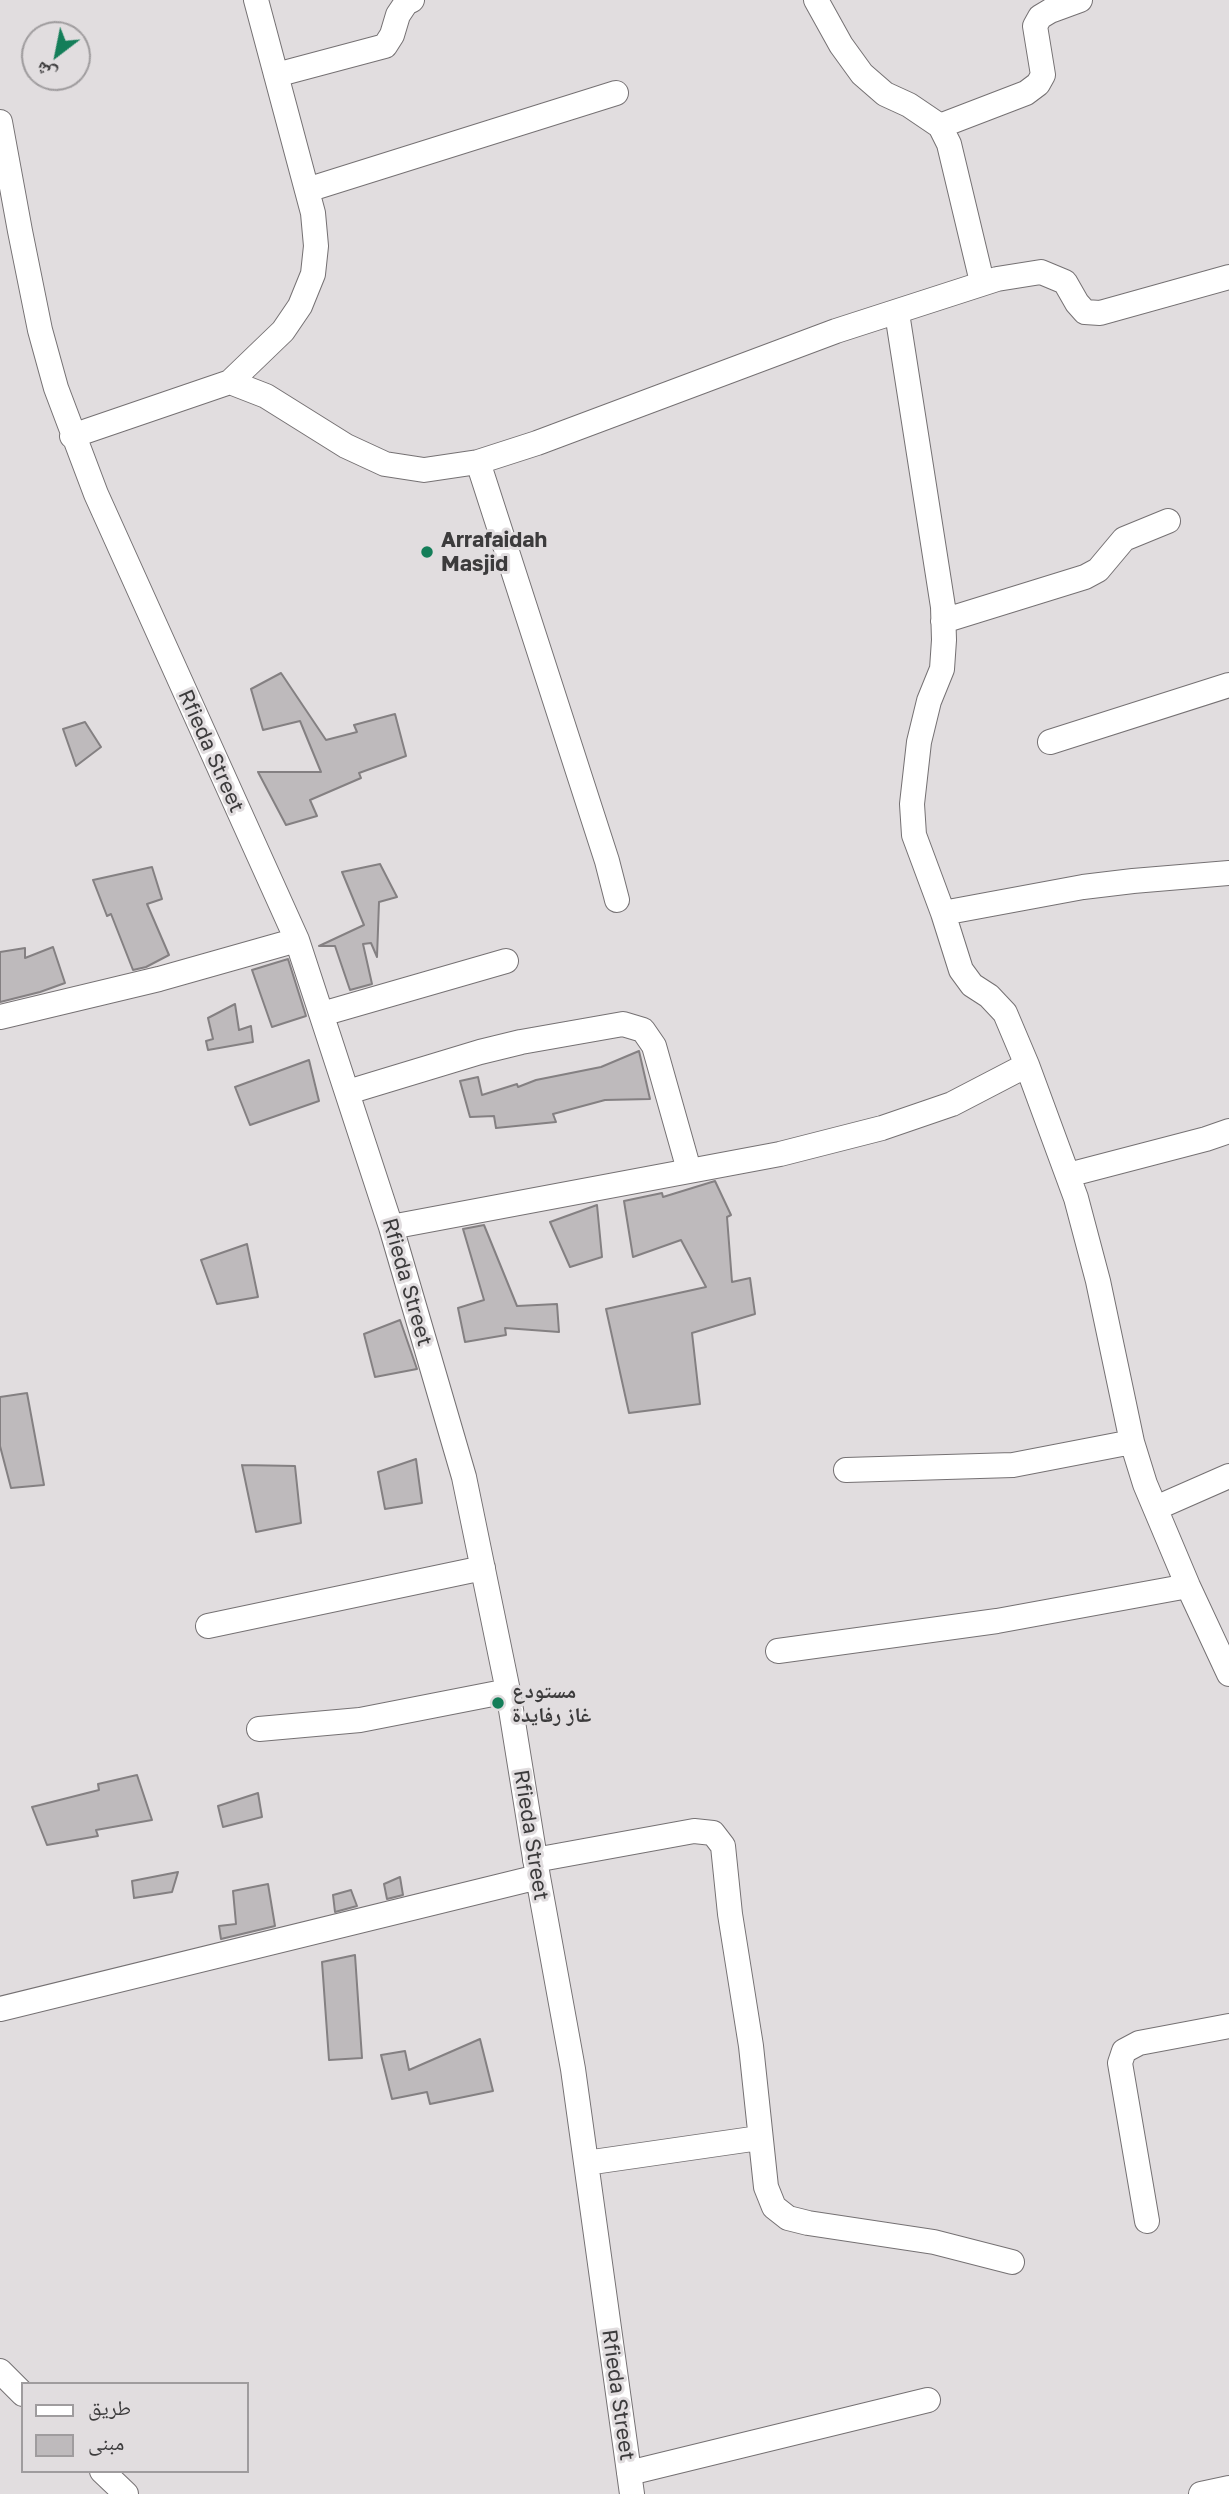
<!DOCTYPE html>
<html>
<head>
<meta charset="utf-8">
<style>
  body { margin:0 }
  #map { position:relative; width:1229px; height:2494px; overflow:hidden; background:#e1dddf; font-family:"Golos Text","Noto Naskh Arabic",sans-serif }
  canvas { display:block }
  .legend { position:absolute; left:21px; top:2382px; width:228px; height:91px; box-sizing:border-box; background:#e1dddf; border:2px solid #9f9c9e; margin:0; padding:9px 12px; list-style:none; font-size:21px; color:#3c3b3c }
  .legend li { display:flex; align-items:center; gap:14px; height:35px }
  .legend b { width:35px; border:2px solid #9f9c9e }
  .north { position:absolute; left:21px; top:21px; width:70px; height:70px; box-sizing:border-box; background:#e1dddf; border:2px solid #9f9c9e; border-radius:50%; rotate:212deg; font-size:19px; font-weight:700; line-height:28px; text-align:center; color:#3c3b3c }
  .north::after { content:''; display:block; margin:auto; width:24px; height:32px; background:#147e59; clip-path:polygon(50% 0,100% 100%,50% 72%,0 100%) }
</style>
</head>
<body>
<div id="map">
<canvas width="1229" height="2494"></canvas>
<ul class="legend">
<li><b style="height:9px;background:#fff"></b>طريق</li>
<li><b style="height:19px;background:#bebabc"></b>مبنى</li>
</ul>
<div class="north">ش</div>
</div>
<script>
const c = document.querySelector('canvas').getContext('2d');
c.lineJoin = 'round';
function paint(path, color) { c.fillStyle = color; c.fill(path, 'evenodd'); }
const poly = rows => new Path2D(rows.map(r => 'M' + r).join(''));
function stroke(path, color, width, dash) { c.strokeStyle = color; c.lineWidth = width; c.lineCap = dash ? 'butt' : 'round'; c.setLineDash(dash || []); c.stroke(path); }
function drawText(font, color, halo, rows, align = 'center') {
  c.font = font + ' "Golos Text","Noto Naskh Arabic",sans-serif'; c.lineWidth = 6; c.setLineDash([]); c.textBaseline = 'middle'; c.strokeStyle = halo; c.fillStyle = color; for (const [text, x, y, turn = 0] of rows) {
    c.save(); c.translate(x, y); c.rotate((+turn || 0) * Math.PI / 180); c.textAlign = isNaN(turn) ? turn : align; if (halo) c.strokeText(text, 0, 0); c.fillText(text, 0, 0); c.restore();
  }
}
const building = poly([
  [281,673,326,740,357,732,354,725,395,714,406,756,359,773,361,778,310,800,317,816,286,825,258,772,321,772,300,721,263,730,251,689,281,673],
  [85,722,101,747,76,766,63,729,85,722],
  [380,864,397,897,379,902,377,957,371,943,363,944,372,984,350,990,335,946,319,946,364,925,342,872,380,864],
  [152,867,162,899,147,904,169,955,146,967,133,970,111,914,107,916,93,880,152,867],
  [53,947,65,983,40,992,0,1002,0,952,25,948,25,958,53,947],
  [288,959,306,1016,272,1027,252,970,288,959],
  [235,1004,239,1030,251,1026,253,1042,208,1050,206,1041,213,1039,208,1018,235,1004],
  [639,1051,650,1099,605,1100,553,1114,556,1122,496,1128,494,1116,470,1117,460,1081,478,1077,482,1095,517,1084,518,1087,536,1080,601,1067,639,1051],
  [309,1060,319,1101,250,1125,235,1087,309,1060],
  [715,1181,731,1215,727,1217,732,1282,750,1278,755,1314,692,1333,700,1404,629,1413,606,1309,706,1287,681,1240,633,1257,624,1201,662,1193,663,1197,715,1181],
  [597,1205,602,1257,570,1267,550,1222,597,1205],
  [484,1225,517,1306,557,1304,559,1332,505,1328,506,1335,465,1342,458,1308,484,1300,463,1229,484,1225],
  [247,1244,258,1297,217,1304,201,1260,247,1244],
  [400,1320,417,1369,375,1377,364,1334,400,1320],
  [27,1393,44,1485,11,1488,0,1446,0,1397,27,1393],
  [416,1459,422,1503,385,1509,378,1472,416,1459],
  [242,1465,295,1466,301,1523,256,1532,242,1465],
  [137,1775,152,1820,96,1830,98,1836,47,1845,32,1807,99,1790,98,1784,137,1775],
  [258,1793,262,1817,223,1827,218,1806,258,1793],
  [178,1872,172,1892,134,1898,132,1881,178,1872],
  [400,1877,403,1895,387,1899,384,1884,400,1877],
  [268,1884,275,1926,221,1939,219,1926,236,1924,233,1891,268,1884],
  [351,1890,357,1906,335,1912,333,1895,351,1890],
  [355,1955,362,2058,329,2060,322,1962,355,1955],
  [480,2039,493,2091,430,2104,427,2092,392,2099,381,2055,405,2051,409,2070,480,2039]
]);
paint(building, '#bebabc');
stroke(building, '#848082', 2);
const minor = poly([
  [816,0,841,45,862,74,885,94,909,105,940,126,949,144,982,282],
  [276,75,385,46,392,35,398,15,406,3,412,0],
  [0,122,20,231,40,330,56,388,96,494,297,940,391,1227,464,1477,508,1691,538,1877,573,2069,632,2494],
  [940,126,1026,93,1038,84,1043,75,1035,26,1040,17,1050,11,1080,0],
  [307,190,616,93],
  [897,313,943,607,944,640,942,669,929,701,919,742,912,804,914,835,943,913,961,970,972,985,989,996,1005,1013,1027,1065,1076,1198,1098,1281,1132,1442,1145,1484,1188,1586,1229,1674],
  [230,382,283,331,300,306,313,274,316,246,313,213,256,0],
  [72,436,230,382,266,396,346,446,385,464,424,470,478,462,537,443,836,331,997,279,1041,272,1065,282,1077,303,1085,312,1100,313,1229,277],
  [478,462,607,861,617,900],
  [943,621,1085,577,1098,570,1124,539,1168,521],
  [1050,742,1229,685],
  [943,913,1083,887,1133,881,1229,873],
  [322,1014,506,961],
  [0,1017,159,979,297,940],
  [348,1092,480,1052,521,1042,623,1024,643,1030,654,1046,689,1170],
  [1068,1175,1206,1139,1229,1131],
  [391,1227,780,1154,882,1128,952,1104,1027,1065],
  [846,1470,1013,1465,1132,1442],
  [1156,1508,1229,1476],
  [208,1626,483,1568],
  [778,1651,997,1621,1188,1586],
  [259,1729,360,1720,508,1691],
  [535,1860,694,1831,713,1833,723,1846,730,1914,751,2046,766,2187,774,2207,788,2218,808,2223,934,2242,1012,2262],
  [0,2009,538,1877],
  [586,2163,759,2138],
  [1147,2221,1120,2063,1124,2051,1139,2043,1229,2026],
  [0,2371,23,2394],
  [102,2471,126,2494],
  [629,2473,928,2400],
  [1201,2494,1229,2488]
]);
stroke(minor, '#757173', 26);
stroke(minor, '#fff', 24);
for (const [x, y, r, color] of [
  [427,552,7,"#147e59"],
  [498,1703,7,"#147e59"]
]) { const dot = new Path2D(); dot.arc(x, y, r, 0, 2 * Math.PI); c.fillStyle = color; c.fill(dot); stroke(dot, '#e1dddf', 2.5); }
drawText('bold 21px', '#3c3b3c', '#e1dddf', [
  ["Arrafaidah",441,540],
  ["Masjid",441,564],
  ["مستودع",512,1691],
  ["غاز رفايدة",512,1715]
], 'left');
drawText('21px', '#3c3b3c', '#e1dddf', [
  ["Rfieda Street",211,751,66],
  ["Rfieda Street",407,1282,74],
  ["Rfieda Street",531,1835,81],
  ["Rfieda Street",618,2395,82]
]);
</script>
</body>
</html>
